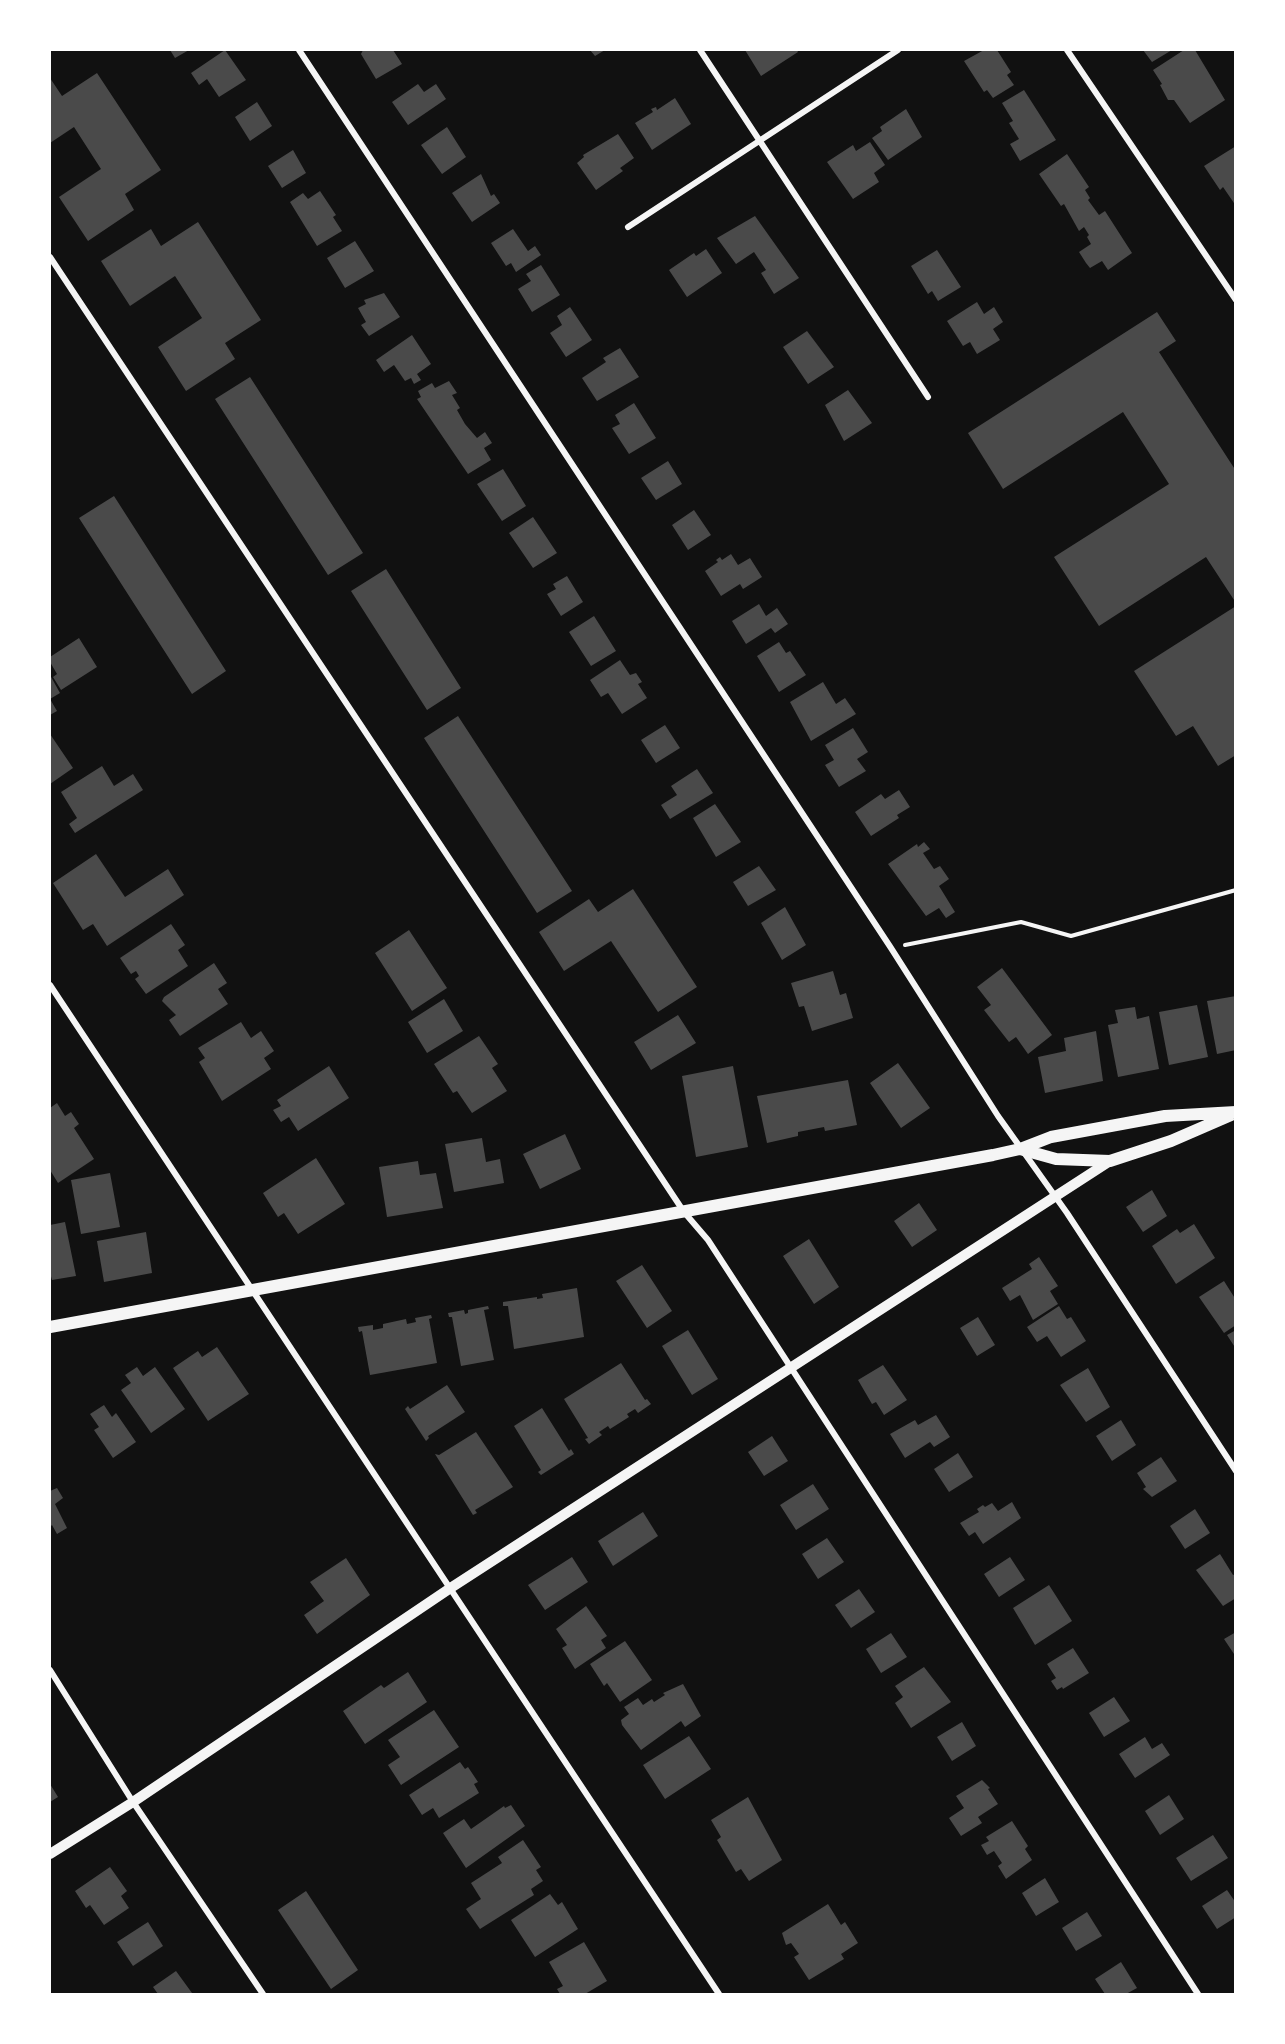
<!DOCTYPE html>
<html>
<head>
<meta charset="utf-8">
<style>
  body { margin:0 }
  #map { position:relative; width:1285px; height:2044px; overflow:hidden; background:#111; font-family:Commissioner,sans-serif }
  canvas { display:block }
  .frame { position:absolute; inset:0; border:51px solid #fff; pointer-events:none }
</style>
</head>
<body>
<div id="map">
<canvas width="1285" height="2044"></canvas>
<div class="frame"></div>
</div>
<script>
const c = document.querySelector('canvas').getContext('2d');
c.lineJoin = 'round';
function paint(path, color) { c.fillStyle = color; c.fill(path, 'evenodd'); }
const poly = rows => new Path2D(rows.map(r => 'M' + r).join(''));
function stroke(path, color, width, dash) { c.strokeStyle = color; c.lineWidth = width; c.lineCap = dash ? 'butt' : 'round'; c.setLineDash(dash || []); c.stroke(path); }
paint(poly([
  [170,50,189,50,175,58],
  [225,50,246,80,219,97,207,79,199,85,191,73],
  [363,50,393,50,402,64,376,79,361,54],
  [590,50,605,50,595,56],
  [745,50,797,50,798,52,761,76],
  [984,50,997,50,1011,72,1007,75,1014,85,993,98,987,90,984,92,964,61],
  [1143,50,1172,50,1152,62],
  [1184,50,1195,50,1225,100,1190,123,1174,100,1168,100,1160,85,1162,84,1153,70],
  [97,73,161,170,125,194,134,210,88,241,59,197,101,169,74,127,50,143,50,78,62,96],
  [418,84,424,92,436,84,446,99,408,125,392,102],
  [1024,90,1056,140,1020,161,1010,144,1019,139,1009,123,1013,121,1002,103],
  [675,98,691,124,652,150,635,123,653,112,651,109,656,107,657,110],
  [257,102,272,126,250,141,235,117],
  [906,109,922,137,888,160,872,138,882,131,880,127],
  [447,127,466,157,442,174,421,145],
  [618,134,634,158,620,168,623,171,596,190,577,163,584,157,583,155],
  [870,142,885,165,874,173,879,182,853,199,827,162,853,145,856,151],
  [1236,146,1236,206,1223,187,1220,190,1204,166],
  [293,150,306,173,282,188,268,166],
  [1067,154,1089,187,1085,190,1090,198,1088,200,1099,215,1105,211,1132,253,1108,270,1102,261,1090,268,1086,263,1079,252,1091,244,1087,237,1089,235,1084,227,1079,231,1064,204,1061,206,1039,174],
  [481,174,491,196,494,194,500,203,472,222,452,193],
  [320,191,336,215,333,217,342,231,317,246,290,202,303,193,308,199],
  [755,216,799,278,774,294,761,273,766,270,754,252,736,264,717,238],
  [198,222,261,320,225,343,235,359,186,391,158,347,202,318,175,276,130,306,101,261,151,229,161,246],
  [513,229,528,251,535,246,541,255,516,272,511,263,506,266,491,243],
  [355,241,374,271,345,288,327,258],
  [706,249,722,273,687,297,669,270,694,253,696,256],
  [937,250,961,287,938,301,932,291,928,294,911,266],
  [541,265,560,295,532,312,518,289,531,281,526,274],
  [384,293,400,317,369,336,361,325,366,322,358,308,366,304,364,300],
  [977,302,984,314,994,307,1003,322,993,329,1000,340,977,354,970,342,963,346,947,321],
  [570,307,592,340,566,357,550,333,562,325,557,316],
  [1157,312,1176,341,1159,352,1236,471,1236,603,1206,557,1099,626,1054,557,1169,484,1123,412,1003,489,968,433],
  [807,331,834,367,808,384,783,347],
  [412,335,431,364,417,374,421,380,414,384,411,378,405,381,394,365,384,372,376,360],
  [620,348,639,377,597,401,582,378,606,362,603,358],
  [250,377,363,553,328,575,215,399],
  [449,381,457,393,452,395,460,408,457,410,465,424,477,438,485,432,492,443,484,448,491,460,468,474,417,399,421,397,418,391,432,383,435,388],
  [848,390,872,423,844,441,825,405],
  [634,403,656,438,629,454,612,428,620,424,615,415],
  [668,461,682,484,656,500,641,478],
  [503,469,526,506,502,521,477,484],
  [114,496,226,671,192,694,79,518],
  [694,510,711,535,688,550,672,525],
  [533,517,557,553,533,568,509,533],
  [731,554,738,565,750,558,762,577,743,589,740,584,721,596,705,571,718,562,716,560,720,557,722,560],
  [386,569,461,688,427,710,351,591],
  [567,576,583,602,561,616,547,594,556,589,553,584],
  [759,604,766,616,777,608,788,624,775,633,771,628,746,644,732,621],
  [1236,606,1236,755,1218,766,1193,726,1176,736,1134,671],
  [594,616,616,651,591,666,569,632],
  [79,638,97,667,61,690,53,677,57,674,50,662,50,657],
  [779,642,786,653,790,651,806,675,779,692,757,656],
  [620,660,630,675,636,673,642,682,638,684,647,698,622,714,608,693,601,697,590,680],
  [50,675,60,693,50,699,57,711,50,715],
  [823,682,836,704,845,698,856,714,811,741,790,702],
  [458,716,572,891,537,913,424,738],
  [665,725,680,748,656,763,641,740],
  [853,728,868,752,857,759,866,771,839,787,825,765,834,760,825,745],
  [50,734,73,768,50,784],
  [102,766,114,786,133,774,143,790,75,833,69,824,77,818,61,792],
  [697,769,713,793,670,819,661,805,677,795,671,786],
  [899,790,910,807,897,815,899,818,871,836,855,812,881,794,885,799],
  [715,804,741,842,716,857,693,818],
  [924,842,930,849,923,853,934,869,940,866,949,879,939,886,955,912,946,918,939,908,926,916,888,864,917,844,918,847],
  [96,854,125,897,168,869,184,895,107,946,93,924,83,930,53,883],
  [759,866,776,890,748,906,733,882],
  [633,889,697,987,658,1012,611,941,564,971,539,932,589,899,598,912],
  [785,907,806,945,782,960,761,923],
  [171,924,185,945,178,950,188,966,146,994,135,979,139,976,136,971,131,974,120,958],
  [409,930,447,988,412,1011,375,953],
  [214,963,227,983,218,989,228,1004,180,1036,169,1020,176,1015,162,1001,164,997],
  [1002,968,1052,1035,1028,1054,1016,1037,1009,1042,984,1010,991,1005,977,987],
  [833,971,840,995,846,993,853,1018,812,1031,804,1006,799,1007,791,983],
  [1236,996,1236,1050,1217,1054,1207,1001],
  [444,999,463,1031,427,1053,408,1022],
  [1197,1005,1208,1057,1169,1065,1159,1012],
  [1135,1007,1137,1019,1149,1016,1159,1069,1118,1077,1108,1025,1118,1023,1115,1010],
  [678,1015,696,1043,651,1070,634,1042],
  [241,1022,251,1038,261,1031,274,1051,264,1058,271,1069,222,1101,199,1062,205,1058,198,1048],
  [1096,1031,1103,1081,1045,1093,1038,1057,1066,1051,1064,1038],
  [479,1036,498,1064,492,1068,507,1091,472,1113,457,1091,453,1093,434,1064],
  [898,1063,930,1108,901,1128,870,1083],
  [329,1066,349,1098,298,1131,289,1117,281,1122,273,1110,281,1106,277,1100],
  [733,1066,748,1147,696,1157,682,1076],
  [848,1080,857,1125,825,1131,824,1127,798,1132,798,1136,767,1143,757,1096],
  [57,1103,65,1116,71,1112,79,1124,74,1128,94,1159,58,1183,50,1170,50,1108],
  [565,1134,581,1169,540,1189,523,1154],
  [482,1138,486,1162,500,1159,504,1183,454,1192,445,1144],
  [316,1158,345,1204,298,1234,284,1213,278,1217,263,1193],
  [418,1161,420,1175,436,1173,443,1208,387,1217,379,1167],
  [110,1173,120,1227,81,1234,71,1180],
  [1152,1190,1167,1216,1143,1232,1126,1207],
  [919,1203,937,1230,912,1247,894,1221],
  [65,1222,76,1276,52,1280,50,1273,50,1225],
  [1194,1224,1215,1258,1176,1284,1152,1246,1177,1229,1180,1233],
  [146,1232,152,1273,104,1282,97,1241],
  [809,1239,839,1287,814,1304,783,1256],
  [1039,1257,1058,1286,1050,1291,1058,1304,1033,1320,1020,1295,1010,1301,1002,1288,1032,1269,1029,1264],
  [642,1265,672,1311,647,1328,616,1281],
  [1224,1281,1236,1300,1236,1325,1224,1333,1199,1297],
  [577,1288,584,1337,514,1349,508,1306,503,1306,503,1302,537,1297,537,1299,543,1298,542,1294],
  [488,1306,489,1309,484,1310,494,1360,461,1366,452,1317,449,1317,448,1313,464,1310,465,1314,468,1313,468,1310],
  [1059,1306,1067,1319,1071,1317,1086,1341,1061,1357,1047,1336,1037,1342,1027,1327],
  [431,1315,432,1318,429,1319,437,1363,370,1375,362,1331,359,1332,358,1327,373,1325,373,1330,383,1328,383,1324,406,1319,407,1324,416,1322,415,1318],
  [978,1317,995,1345,977,1356,960,1328],
  [688,1330,718,1379,692,1395,662,1346],
  [1236,1330,1236,1349,1227,1335],
  [217,1347,249,1394,208,1421,173,1368,198,1351,202,1357],
  [621,1363,645,1400,647,1399,651,1404,638,1413,635,1409,627,1414,629,1417,610,1429,608,1426,599,1432,602,1435,589,1444,585,1439,588,1438,564,1399],
  [883,1365,907,1400,884,1415,876,1402,872,1404,858,1380],
  [137,1367,143,1376,155,1367,185,1409,151,1433,121,1390,131,1383,125,1375],
  [1088,1368,1110,1407,1086,1422,1060,1385],
  [447,1385,465,1412,428,1436,429,1438,426,1441,405,1409,408,1406,410,1409],
  [104,1405,112,1417,116,1413,136,1442,113,1458,94,1430,99,1427,90,1414],
  [542,1408,569,1451,571,1449,574,1454,541,1475,538,1472,541,1470,514,1426],
  [936,1415,950,1437,934,1447,930,1442,905,1458,890,1434,915,1420,918,1425],
  [1121,1420,1136,1445,1112,1461,1096,1436],
  [476,1432,513,1487,475,1510,477,1513,473,1515,435,1454,439,1455],
  [772,1436,788,1461,764,1476,748,1452],
  [958,1453,973,1477,949,1492,934,1469],
  [1161,1457,1177,1481,1152,1497,1143,1489,1146,1487,1137,1473],
  [813,1484,829,1509,796,1530,780,1505],
  [57,1488,63,1498,55,1504,67,1528,57,1534,52,1525,50,1527,50,1491],
  [1012,1502,1021,1518,983,1544,975,1532,969,1536,960,1523,979,1512,977,1509,983,1505,985,1507,992,1503,998,1511],
  [1195,1509,1210,1533,1185,1549,1170,1526],
  [643,1512,658,1536,613,1566,598,1541],
  [827,1538,844,1562,818,1579,802,1554],
  [1220,1554,1233,1575,1236,1574,1236,1598,1223,1606,1196,1570],
  [572,1557,588,1582,545,1610,528,1585],
  [1010,1557,1025,1580,999,1597,984,1574],
  [346,1558,370,1595,317,1634,304,1615,324,1601,310,1582],
  [1049,1585,1072,1621,1035,1645,1013,1608],
  [859,1589,875,1612,851,1628,835,1605],
  [586,1606,607,1636,601,1640,606,1648,575,1669,562,1648,567,1645,556,1629],
  [1236,1632,1236,1653,1234,1654,1224,1639],
  [891,1633,907,1657,881,1673,866,1649],
  [625,1641,652,1680,620,1702,607,1683,604,1686,590,1664],
  [1073,1648,1089,1673,1063,1689,1062,1687,1057,1690,1051,1681,1056,1678,1047,1664],
  [924,1667,951,1702,911,1728,895,1703,903,1697,895,1686],
  [408,1672,427,1702,365,1744,343,1711,381,1685,384,1688],
  [683,1684,701,1716,685,1727,681,1721,641,1750,622,1725,621,1720,629,1714,624,1707,638,1698,643,1705,652,1699,654,1702,665,1695,663,1693],
  [1114,1697,1130,1721,1104,1737,1089,1713],
  [434,1710,459,1747,401,1785,388,1765,400,1757,388,1740],
  [962,1722,976,1746,952,1761,937,1737],
  [689,1736,711,1769,665,1799,643,1765],
  [1145,1737,1152,1749,1162,1743,1170,1755,1135,1778,1119,1754],
  [460,1762,465,1769,468,1767,478,1782,474,1784,479,1793,439,1818,433,1808,422,1815,409,1795],
  [982,1780,990,1788,988,1789,998,1804,978,1817,982,1823,961,1836,949,1818,964,1808,956,1796],
  [50,1784,58,1797,50,1802],
  [1169,1795,1184,1819,1160,1835,1145,1811],
  [748,1797,782,1860,749,1881,741,1869,736,1872,717,1840,721,1837,711,1820],
  [511,1805,525,1826,466,1868,443,1833,464,1819,471,1829,504,1806,505,1808],
  [1012,1821,1028,1846,1025,1849,1032,1860,1006,1879,998,1866,1002,1863,994,1851,987,1855,981,1845,989,1841,986,1837],
  [1213,1835,1228,1858,1191,1881,1176,1858],
  [523,1840,541,1867,536,1870,543,1881,531,1889,534,1895,480,1929,466,1909,481,1899,471,1883,502,1863,498,1857],
  [110,1867,127,1891,121,1896,129,1908,104,1925,90,1905,86,1908,75,1891],
  [1045,1878,1059,1902,1036,1916,1022,1893],
  [1227,1890,1236,1903,1236,1917,1217,1929,1202,1906],
  [306,1891,358,1970,331,1989,278,1910],
  [550,1894,558,1905,562,1902,578,1929,535,1957,511,1920],
  [828,1904,841,1925,845,1922,858,1943,841,1954,844,1959,809,1980,794,1957,799,1954,791,1943,786,1945,782,1933],
  [1087,1912,1102,1936,1076,1951,1062,1928],
  [148,1922,163,1946,133,1966,117,1942],
  [584,1942,607,1981,585,1994,560,1994,557,1989,563,1986,549,1962],
  [1121,1962,1137,1988,1126,1994,1105,1994,1095,1979],
  [176,1971,192,1993,158,1994,153,1987]
]), '#4a4a4a');
stroke(poly([
  [905,945,1021,922,1071,936,1236,890]
]), '#f5f5f5', 4);
stroke(poly([
  [299,50,891,948,998,1116,1067,1213,1236,1471],
  [700,50,928,397],
  [1067,50,1236,300],
  [628,227,898,50],
  [50,257,684,1212,708,1240,1198,1994],
  [50,985,719,1994],
  [50,1670,133,1802,263,1994]
]), '#f5f5f5', 6);
stroke(poly([
  [50,1854,133,1802,449,1589,1110,1161]
]), '#f5f5f5', 10);
stroke(poly([
  [1020,1149,1056,1159,1110,1161,1171,1141,1231,1115],
  [50,1327,993,1155,1020,1149,1051,1137,1165,1116,1236,1112]
]), '#f5f5f5', 12);
</script>
</body>
</html>
